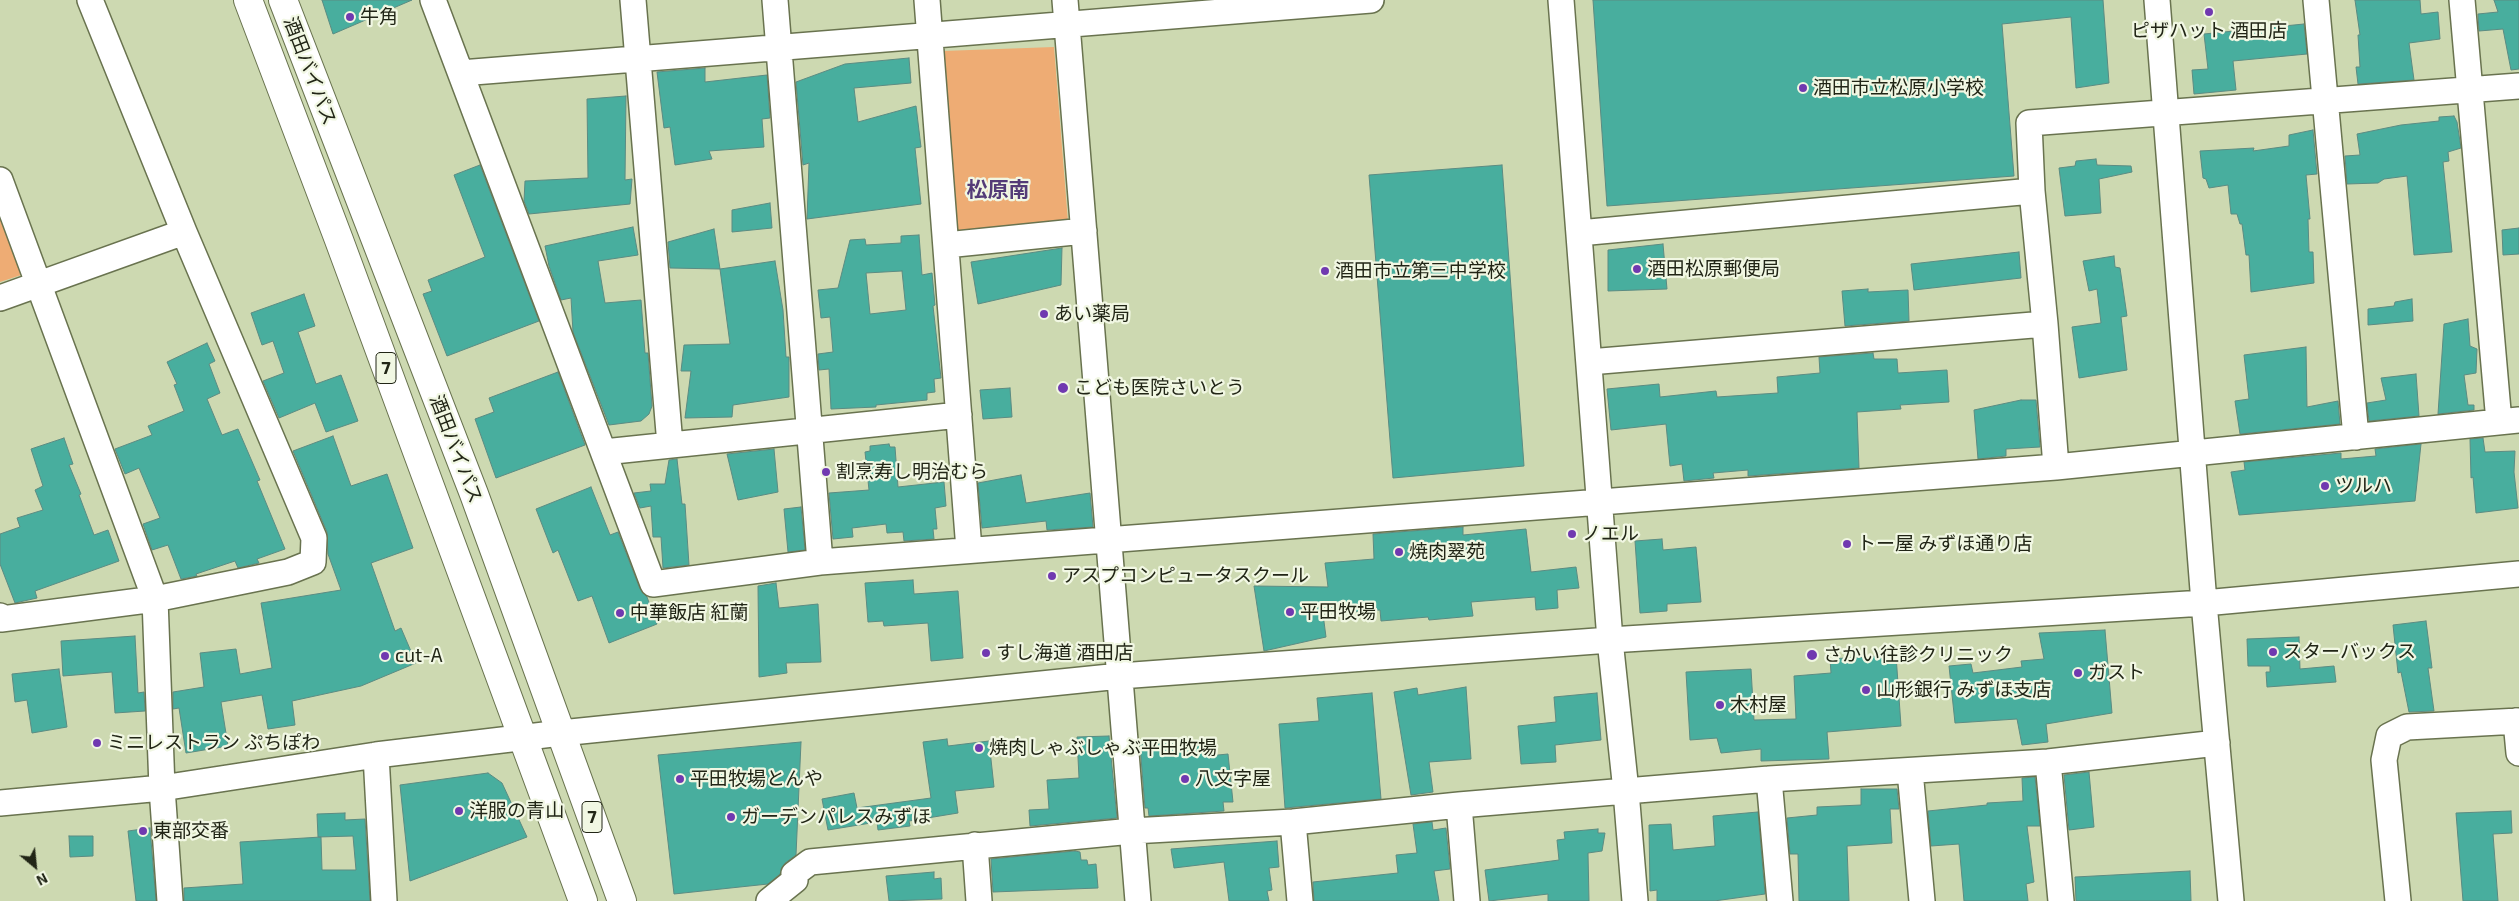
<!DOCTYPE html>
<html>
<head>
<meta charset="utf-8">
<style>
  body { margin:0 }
  #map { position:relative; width:2519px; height:901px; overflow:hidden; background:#cdd9b1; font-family:"Exo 2",sans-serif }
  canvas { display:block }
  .north { position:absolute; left:10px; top:841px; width:50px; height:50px; -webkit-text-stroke:4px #f1f7e3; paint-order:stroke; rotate:152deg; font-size:14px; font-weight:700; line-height:20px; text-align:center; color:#212516 }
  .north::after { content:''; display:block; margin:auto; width:18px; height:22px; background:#212516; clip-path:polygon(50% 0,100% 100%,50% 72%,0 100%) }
</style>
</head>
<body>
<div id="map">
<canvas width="2519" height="901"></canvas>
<div class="north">N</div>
</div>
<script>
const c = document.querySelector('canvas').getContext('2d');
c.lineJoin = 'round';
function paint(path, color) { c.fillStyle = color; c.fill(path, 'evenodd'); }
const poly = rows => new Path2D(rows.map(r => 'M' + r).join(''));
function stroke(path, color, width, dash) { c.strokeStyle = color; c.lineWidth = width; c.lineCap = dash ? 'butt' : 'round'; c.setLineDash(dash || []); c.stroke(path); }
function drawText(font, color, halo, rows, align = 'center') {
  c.font = font + ' "Exo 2","Noto Sans JP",sans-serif'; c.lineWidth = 4.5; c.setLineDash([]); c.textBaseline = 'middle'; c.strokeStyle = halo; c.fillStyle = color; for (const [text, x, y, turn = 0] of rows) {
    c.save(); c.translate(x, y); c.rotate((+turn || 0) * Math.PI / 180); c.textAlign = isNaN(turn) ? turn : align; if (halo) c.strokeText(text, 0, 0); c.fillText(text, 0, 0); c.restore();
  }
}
paint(poly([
  [1054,47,1068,222,954,237,943,51],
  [0,191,27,273,0,282]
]), '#eeac74');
const building = poly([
  [322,0,412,0,333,34,322,0],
  [1593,0,2103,0,2109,83,2076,88,2071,17,2002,24,2014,176,1607,206,1593,0],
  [2355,0,2420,0,2421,14,2438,12,2440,39,2409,43,2414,80,2358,84,2356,67,2360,67,2358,35,2360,35,2355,0],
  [2494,0,2519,0,2519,69,2511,70,2503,29,2479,31,2478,14,2498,12,2494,0],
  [2304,24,2307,54,2233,61,2236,90,2194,94,2192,70,2208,69,2204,34,2304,24],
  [909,58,911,83,854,88,858,122,916,106,921,147,915,148,921,204,807,219,809,163,803,165,796,82,845,64,909,58],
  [705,68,705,82,767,75,770,118,762,119,764,147,709,151,712,159,675,165,670,127,664,128,657,72,705,68],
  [626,96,625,180,632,179,630,204,529,214,524,201,525,181,588,178,587,99,626,96],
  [2454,116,2457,122,2461,148,2448,152,2449,161,2443,162,2452,252,2414,255,2407,176,2384,179,2378,183,2347,184,2345,156,2360,155,2357,134,2401,125,2439,121,2439,117,2454,116],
  [2313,130,2317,174,2306,175,2310,219,2308,219,2309,252,2313,252,2314,283,2251,292,2249,255,2246,255,2242,224,2240,224,2237,214,2231,214,2228,185,2209,188,2206,179,2203,178,2200,151,2254,148,2253,151,2289,146,2289,135,2313,130],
  [2096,159,2097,165,2131,166,2132,172,2099,179,2101,213,2065,216,2059,168,2075,166,2076,161,2096,159],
  [480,165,539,321,447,356,423,294,432,291,428,280,485,257,454,175,480,165],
  [1502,165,1524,466,1393,478,1369,175,1502,165],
  [770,203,772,228,732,232,732,210,770,203],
  [633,227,638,255,598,261,605,303,641,300,645,353,648,353,652,406,649,414,641,421,609,425,573,332,571,298,561,300,549,266,545,246,633,227],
  [2519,228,2519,254,2503,255,2502,230,2519,228],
  [714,229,720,269,670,268,668,242,714,229],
  [919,235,922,275,932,273,935,305,933,306,941,378,934,379,935,392,927,393,927,400,876,405,876,407,831,409,829,369,819,370,818,354,833,352,830,317,821,318,818,290,838,288,850,240,865,239,866,245,901,243,901,236,919,235],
  [902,271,906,310,870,314,866,273,902,271],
  [1663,244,1667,289,1608,291,1608,250,1663,244],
  [1062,248,1061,285,978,304,971,262,1062,248],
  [2019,252,2021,278,1914,290,1911,264,2019,252],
  [2114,256,2115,267,2120,268,2127,316,2121,317,2127,370,2079,378,2072,327,2101,323,2097,289,2089,291,2083,261,2114,256],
  [775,261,783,310,786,357,789,357,789,397,733,405,732,417,685,418,691,371,681,371,684,345,730,344,720,269,775,261],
  [1868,289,1868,292,1908,290,1909,321,1845,326,1842,291,1868,289],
  [304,294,315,326,298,332,316,384,341,375,358,421,326,432,315,403,279,418,263,381,284,373,273,341,262,345,251,313,304,294],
  [2412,299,2413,321,2368,325,2368,309,2394,306,2395,302,2412,299],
  [2468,319,2470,346,2477,349,2476,373,2464,375,2468,405,2474,405,2474,410,2438,414,2444,324,2468,319],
  [207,343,215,361,209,364,220,393,207,399,222,435,238,429,260,480,257,481,285,549,257,559,259,563,238,568,235,561,196,574,197,576,181,579,168,545,152,550,143,524,160,518,139,468,125,474,115,449,152,435,148,426,184,411,174,385,177,384,167,362,207,343],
  [2306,347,2307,407,2338,401,2340,424,2240,434,2235,401,2249,399,2244,355,2306,347],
  [1873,353,1874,359,1897,359,1898,373,1947,370,1949,402,1900,405,1901,409,1857,412,1859,468,1748,476,1748,470,1713,473,1714,478,1684,481,1682,464,1670,466,1666,424,1611,430,1607,389,1659,384,1660,397,1716,391,1717,397,1778,393,1777,377,1820,373,1819,357,1873,353],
  [558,372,585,445,496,478,475,419,494,412,489,398,558,372],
  [2416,374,2419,416,2369,421,2367,403,2386,400,2381,378,2416,374],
  [1010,388,1012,417,983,419,980,390,1010,388],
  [2021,400,2036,400,2040,447,2006,449,2006,456,1978,459,1974,410,2021,400],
  [333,436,351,486,387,474,413,548,371,563,395,631,401,628,416,663,361,686,292,701,295,725,268,729,262,695,221,702,228,746,186,753,179,708,173,709,173,692,204,687,200,653,236,649,240,674,272,668,261,603,341,590,328,554,327,532,293,451,333,436],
  [64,438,73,464,69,465,81,494,79,495,94,535,108,530,119,561,35,591,37,598,15,603,0,564,0,534,20,527,17,518,43,510,35,490,43,486,31,449,64,438],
  [2483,438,2485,452,2515,451,2514,472,2518,508,2476,513,2473,477,2471,478,2470,439,2483,438],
  [889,444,890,447,895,447,898,487,944,482,946,506,935,508,937,529,933,529,934,539,904,541,903,532,887,533,886,524,852,528,853,537,833,539,829,493,869,490,865,452,870,451,870,446,889,444],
  [2421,444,2415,501,2239,515,2231,472,2245,470,2244,462,2341,453,2341,459,2376,456,2375,449,2421,444],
  [774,449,778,492,738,500,727,454,774,449],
  [677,459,682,504,685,504,689,565,663,568,661,537,653,537,651,506,640,508,634,493,651,491,650,484,665,484,669,460,677,459],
  [1021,475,1026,503,1090,493,1093,527,1047,530,1046,521,982,528,978,483,1021,475],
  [591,487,610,535,618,532,640,589,647,597,657,624,609,643,592,596,578,601,558,550,553,553,536,509,591,487],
  [801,507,805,550,788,552,784,509,801,507],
  [1463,527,1463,535,1526,529,1531,572,1576,567,1579,588,1557,590,1558,608,1536,610,1535,597,1471,602,1473,616,1429,620,1428,617,1381,621,1380,610,1323,614,1326,637,1264,651,1254,586,1328,587,1325,563,1374,559,1373,534,1463,527],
  [1662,539,1663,550,1696,547,1701,602,1667,604,1667,611,1640,613,1635,541,1662,539],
  [913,580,914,594,958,591,963,658,931,661,928,623,884,626,883,621,868,622,865,583,913,580],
  [776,583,779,608,818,604,821,662,786,663,787,673,759,677,758,586,776,583],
  [2426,621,2432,668,2428,668,2434,711,2409,712,2401,672,2398,673,2393,625,2426,621],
  [2105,630,2112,713,2046,724,2048,742,2022,745,2017,719,1955,723,1949,666,1971,664,1973,673,2022,667,2021,661,2044,659,2039,633,2105,630],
  [135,636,138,693,144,692,145,711,115,713,112,672,63,676,61,641,135,636],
  [2299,637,2300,669,2334,666,2336,682,2267,687,2266,672,2270,672,2270,666,2248,666,2247,639,2299,637],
  [1896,655,1901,726,1827,732,1829,759,1761,761,1761,749,1721,753,1717,738,1690,740,1686,672,1751,669,1754,720,1796,719,1794,676,1831,673,1830,659,1896,655],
  [59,669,67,727,32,733,27,700,15,702,12,674,59,669],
  [1466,687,1471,759,1429,762,1433,792,1411,795,1394,692,1417,688,1418,695,1466,687],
  [1372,693,1381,799,1285,808,1279,724,1319,721,1317,698,1372,693],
  [1597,693,1601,740,1555,745,1556,762,1521,764,1518,726,1556,722,1554,697,1597,693],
  [1109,736,1117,818,1030,826,1029,810,1049,809,1047,780,1079,778,1077,737,1109,736],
  [947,739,948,746,989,741,994,787,955,791,958,813,909,821,910,826,878,830,877,822,828,830,822,799,854,793,857,808,931,798,923,742,947,739],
  [801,742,796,855,785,863,780,874,768,884,674,894,658,755,801,742],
  [1172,742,1173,746,1207,743,1208,756,1228,754,1233,802,1223,802,1224,811,1149,816,1148,808,1145,808,1140,745,1172,742],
  [2089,772,2094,827,2069,830,2064,775,2089,772],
  [488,773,502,783,527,837,410,881,400,785,488,773],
  [2035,777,2040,826,2027,826,2034,882,2026,884,2028,901,1964,901,1959,844,1931,846,1928,811,1987,805,1987,803,2023,801,2022,778,2035,777],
  [1861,789,1897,789,1899,809,1890,809,1892,843,1847,846,1849,901,1799,901,1798,854,1790,854,1787,818,1817,815,1817,807,1861,805,1861,789],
  [2511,811,2512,833,2493,834,2498,901,2463,901,2456,813,2511,811],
  [1758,812,1765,894,1714,901,1657,901,1657,890,1650,891,1649,825,1671,824,1673,850,1715,846,1713,816,1758,812],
  [345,813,345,820,365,819,370,901,184,901,184,888,243,884,240,842,321,837,322,870,356,870,353,836,318,837,317,814,345,813],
  [1432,822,1433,830,1446,828,1450,869,1434,871,1439,901,1314,901,1313,882,1398,873,1396,855,1417,853,1413,824,1432,822],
  [150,828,156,901,136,901,128,831,150,828],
  [1598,829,1598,833,1605,833,1602,851,1588,853,1589,901,1548,901,1548,894,1489,901,1485,870,1559,860,1557,840,1565,839,1564,832,1598,829],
  [69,836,93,836,93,856,70,857,69,836],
  [1277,841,1279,867,1269,868,1272,890,1267,891,1269,901,1229,901,1224,862,1174,868,1171,849,1277,841],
  [1075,851,1080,852,1081,860,1087,860,1088,865,1096,864,1098,888,993,892,991,859,1075,851],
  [2190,871,2191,901,2076,901,2075,877,2190,871],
  [934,872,934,879,941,878,942,899,889,901,886,876,934,872]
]);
paint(building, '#48ae9e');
stroke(building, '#5b8b82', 1);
const minor = poly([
  [433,0,653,584,820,562,2056,467,2519,420],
  [633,0,670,445],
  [775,0,820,562],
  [927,0,969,550],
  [1065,0,1138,901],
  [1561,0,1610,640,1626,791,1635,901],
  [2157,0,2204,603,2231,901],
  [2316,0,2356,437],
  [2462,0,2499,422],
  [461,73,1371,0],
  [0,180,155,599,162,788,170,901],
  [1579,233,2032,191,2029,123,2519,86],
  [946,245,1084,231],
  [0,298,184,232],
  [2045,324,2056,467],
  [1589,362,2045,324,2032,191],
  [604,452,959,415],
  [0,616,1,619,155,599,288,572,313,562,314,538,184,232,90,0],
  [2516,721,2519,753],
  [376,755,384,901],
  [2048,762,2061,901],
  [1910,771,1922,901],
  [1769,779,1780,901],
  [0,803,162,788,376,755,561,733,1120,676,1610,640,2204,603,2519,574],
  [1459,805,1467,901],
  [1293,822,1300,901],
  [975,845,979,901],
  [769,901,795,880,794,874,810,862,1132,831,1293,822,1459,805,1769,779,2048,762,2217,743],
  [2398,901,2384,760,2389,736,2407,727,2519,721]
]);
const highway = poly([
  [248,0,339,240,583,901],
  [283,0,474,494,622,901]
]);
stroke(minor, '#69734f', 28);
stroke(highway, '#69734f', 30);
stroke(minor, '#fff', 25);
stroke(highway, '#fff', 28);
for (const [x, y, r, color] of [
  [2209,12,5,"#7039b0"],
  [350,17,5,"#7039b0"],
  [1803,88,5,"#7039b0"],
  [1637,269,5,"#7039b0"],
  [1325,271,5,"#7039b0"],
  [1044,314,5,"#7039b0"],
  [1063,388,6,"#7039b0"],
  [826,472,5,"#7039b0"],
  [2325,486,5,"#7039b0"],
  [1572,534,5,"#7039b0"],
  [1847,544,5,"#7039b0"],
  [1399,552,5,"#7039b0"],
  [1052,576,5,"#7039b0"],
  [1290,612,5,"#7039b0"],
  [620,613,5,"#7039b0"],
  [2273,652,5,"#7039b0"],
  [986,653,5,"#7039b0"],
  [1812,655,6,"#7039b0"],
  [385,656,5,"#7039b0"],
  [2078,673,5,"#7039b0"],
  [1866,690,5,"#7039b0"],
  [1720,705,5,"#7039b0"],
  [97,743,5,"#7039b0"],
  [979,748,5,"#7039b0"],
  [680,779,5,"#7039b0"],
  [1185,779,5,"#7039b0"],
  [459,811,5,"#7039b0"],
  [731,817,5,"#7039b0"],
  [143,831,5,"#7039b0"]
]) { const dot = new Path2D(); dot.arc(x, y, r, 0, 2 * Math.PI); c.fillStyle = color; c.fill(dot); stroke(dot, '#f1f7e3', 2); }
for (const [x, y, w] of [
  [386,368,20],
  [592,817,20]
]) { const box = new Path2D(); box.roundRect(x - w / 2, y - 15.5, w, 31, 4); c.fillStyle = '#f1f7e3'; c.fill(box); stroke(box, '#212516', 1); }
drawText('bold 18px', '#212516', null, [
  ["7",386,368],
  ["7",592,817]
]);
drawText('19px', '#212516', '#f1f7e3', [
  ["牛角",360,17],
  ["ピザハット 酒田店",2209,31,"center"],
  ["酒田市立松原小学校",1813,88],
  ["酒田松原郵便局",1647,269],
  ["酒田市立第三中学校",1335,271],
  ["あい薬局",1054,314],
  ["こども医院さいとう",1074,388],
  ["割烹寿し明治むら",836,472],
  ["ツルハ",2335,486],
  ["ノエル",1582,534],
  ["トー屋 みずほ通り店",1857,544],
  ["焼肉翠苑",1409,552],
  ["アスプコンピュータスクール",1062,576],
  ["平田牧場",1300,612],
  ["中華飯店 紅蘭",630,613],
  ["スターバックス",2283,652],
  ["すし海道 酒田店",996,653],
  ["さかい往診クリニック",1823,655],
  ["cut-A",395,656],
  ["ガスト",2088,673],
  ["山形銀行 みずほ支店",1876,690],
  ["木村屋",1730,705],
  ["ミニレストラン ぷちぽわ",107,743],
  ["焼肉しゃぶしゃぶ平田牧場",989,748],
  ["平田牧場とんや",690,779],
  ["八文字屋",1195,779],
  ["洋服の青山",469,811],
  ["ガーデンパレスみずほ",741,817],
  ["東部交番",153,831]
], 'left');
drawText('19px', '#212516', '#f1f7e3', [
  ["酒田バイパス",310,71,69],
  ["酒田バイパス",456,449,69]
]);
drawText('bold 21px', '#543b77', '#f1f7e3', [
  ["松原南",998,190]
]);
</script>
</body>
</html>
